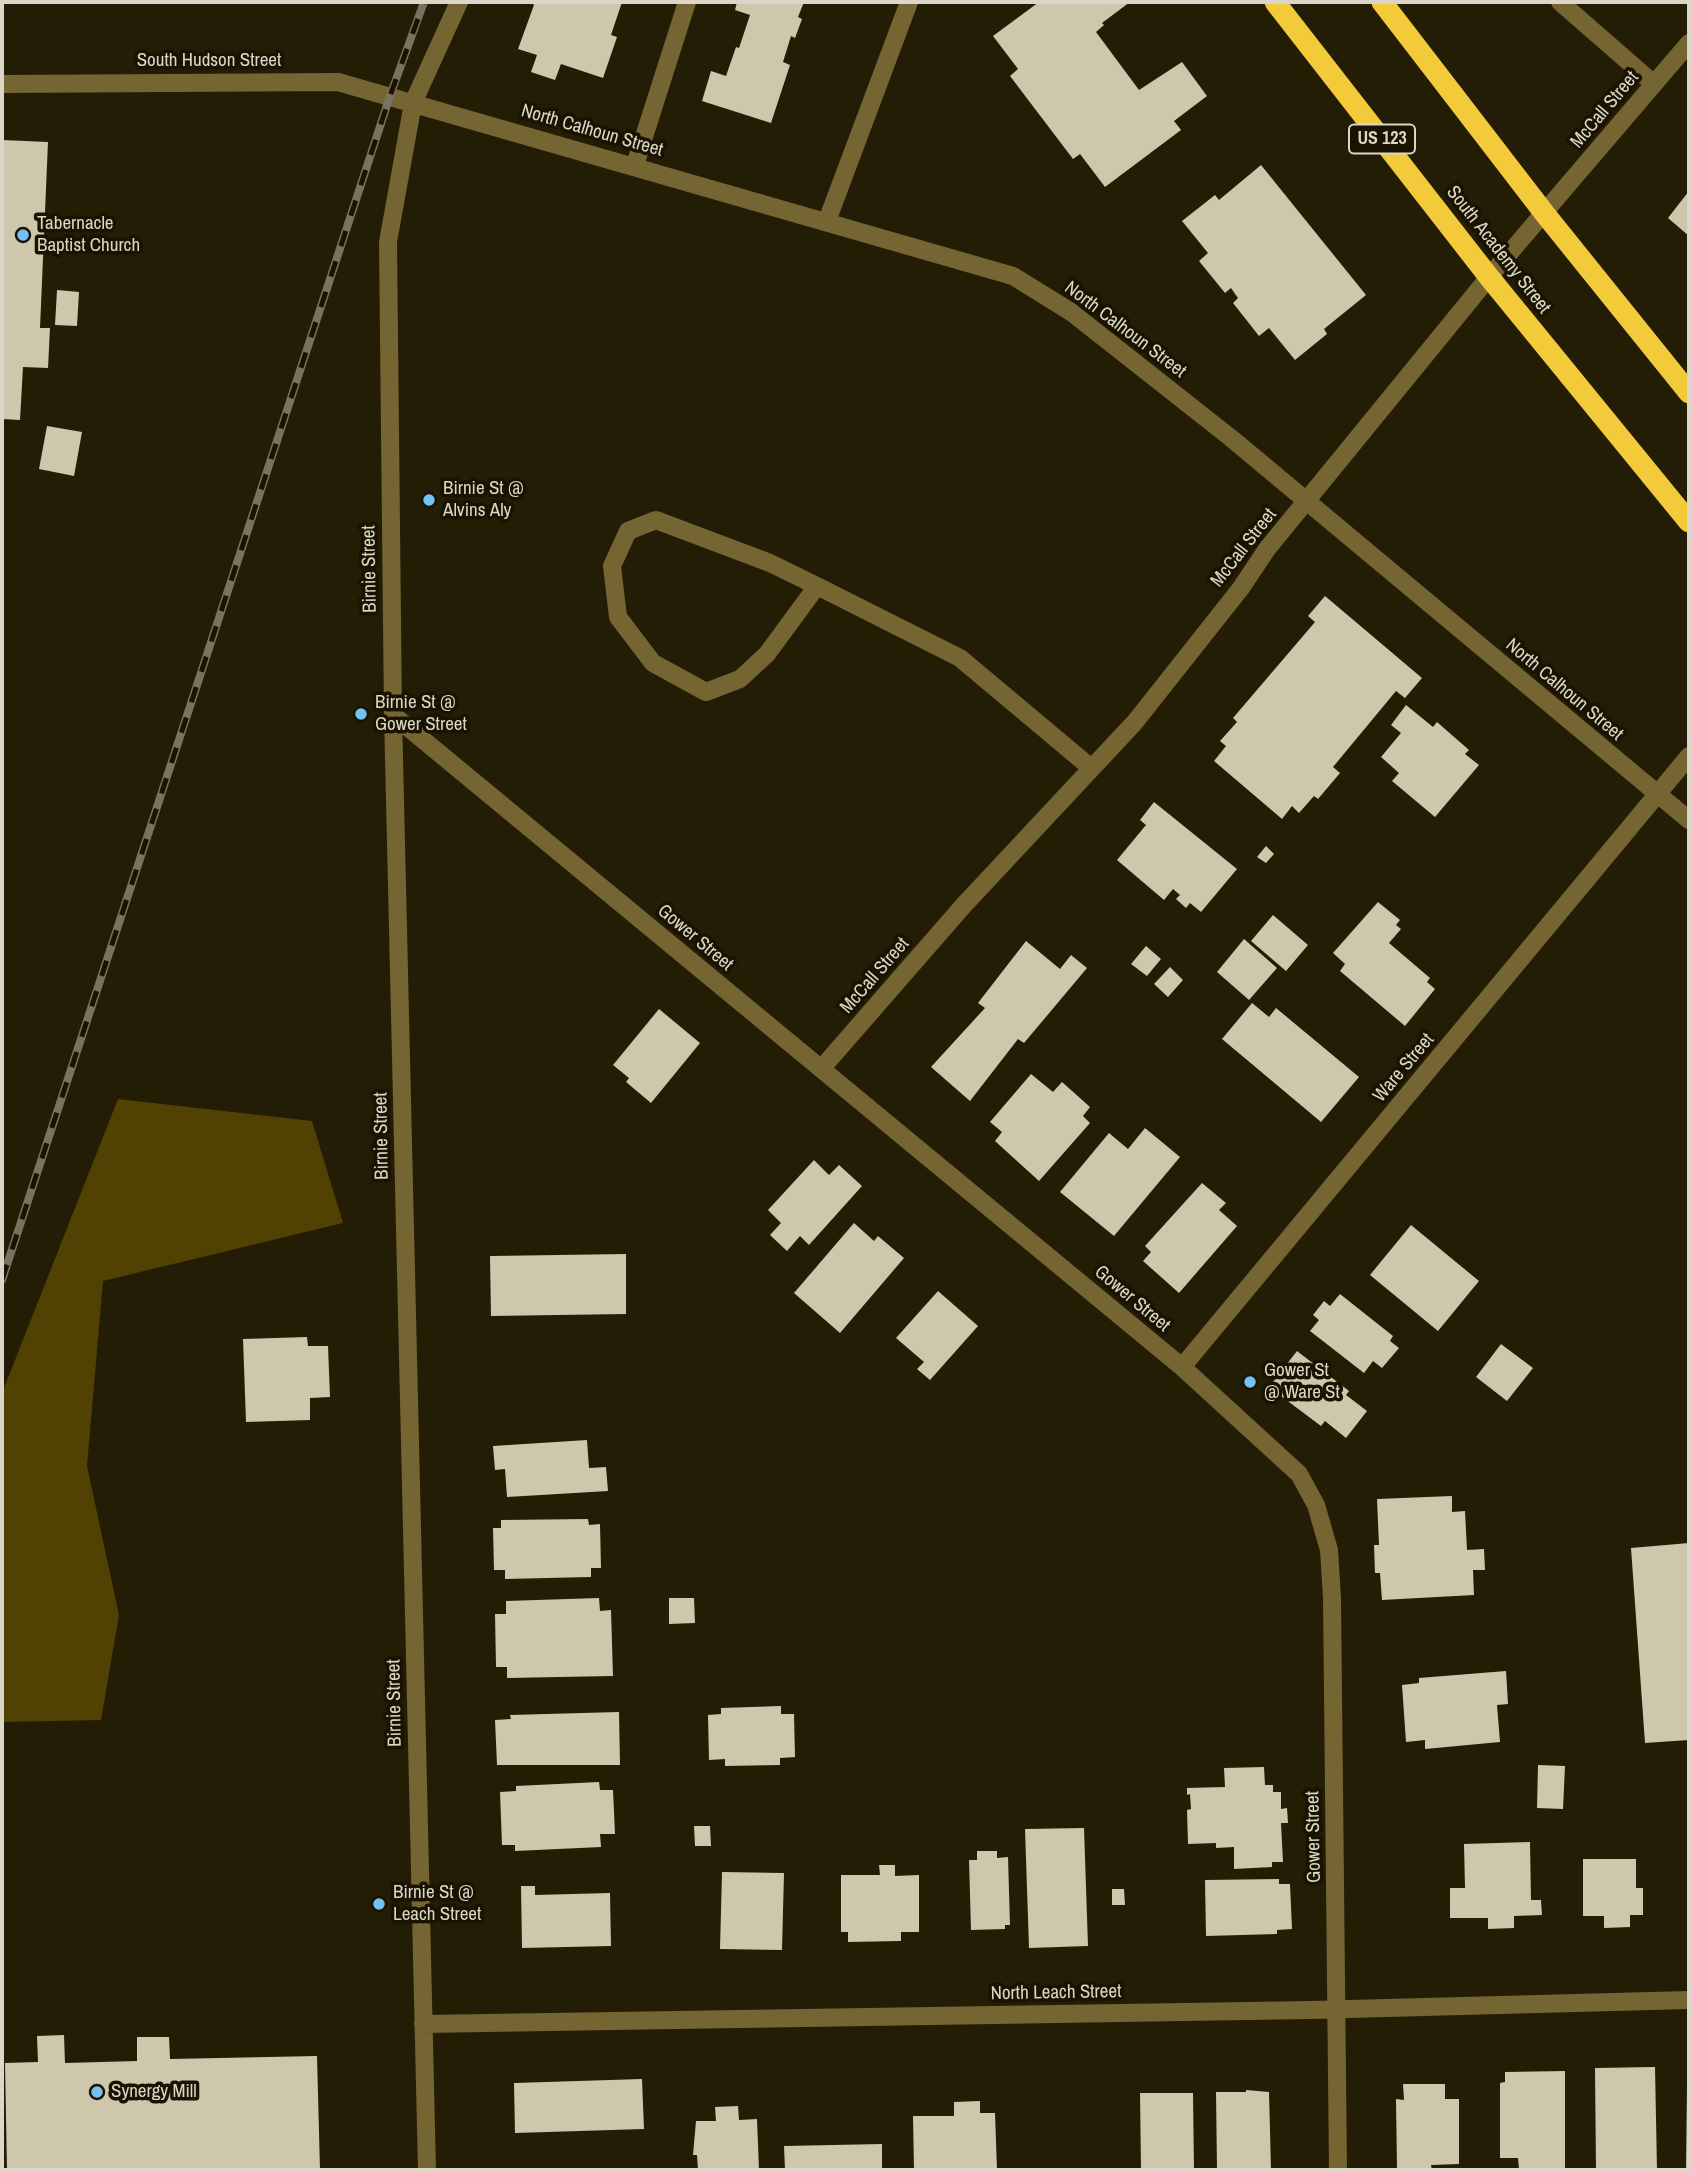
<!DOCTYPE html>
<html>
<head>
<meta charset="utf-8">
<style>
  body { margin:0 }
  #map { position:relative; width:1691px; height:2172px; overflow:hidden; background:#231d06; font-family:"Archivo Narrow",sans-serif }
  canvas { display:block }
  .frame { position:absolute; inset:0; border:4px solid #dbd6c8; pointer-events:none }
</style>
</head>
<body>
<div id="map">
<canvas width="1691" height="2172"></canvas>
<div class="frame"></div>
</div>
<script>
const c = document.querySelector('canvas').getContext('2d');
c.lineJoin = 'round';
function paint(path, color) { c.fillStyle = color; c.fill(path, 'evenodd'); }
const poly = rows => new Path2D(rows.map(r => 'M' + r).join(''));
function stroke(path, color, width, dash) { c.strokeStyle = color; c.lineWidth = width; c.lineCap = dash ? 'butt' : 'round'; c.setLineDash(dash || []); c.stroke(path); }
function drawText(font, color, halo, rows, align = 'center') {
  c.font = font + ' "Archivo Narrow",sans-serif'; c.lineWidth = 7; c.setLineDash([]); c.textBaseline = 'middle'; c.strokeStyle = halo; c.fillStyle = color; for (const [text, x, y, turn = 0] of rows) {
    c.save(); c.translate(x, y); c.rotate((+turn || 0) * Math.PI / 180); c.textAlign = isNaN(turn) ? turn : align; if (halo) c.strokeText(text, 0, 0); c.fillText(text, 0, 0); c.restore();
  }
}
paint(poly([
  [118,1099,312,1121,343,1223,103,1281,87,1466,119,1615,101,1720,2,1722,2,1393]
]), '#514102');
paint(poly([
  [531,2,622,2,611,35,617,37,616,40,603,78,561,64,555,80,531,72,537,55,518,49,534,5],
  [737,2,804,2,798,17,802,19,795,38,791,36,783,62,790,65,771,123,702,101,711,71,726,76,736,47,739,48,750,15,735,10],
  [1039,2,1130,2,1102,23,1104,25,1096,32,1139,90,1182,62,1207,96,1174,121,1181,130,1105,187,1080,154,1073,159,1010,76,1018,69,993,36],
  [2,140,48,142,40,328,50,328,48,368,23,367,20,420,2,419],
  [1261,165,1366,295,1324,329,1327,334,1295,360,1269,328,1259,336,1233,303,1238,298,1231,288,1225,293,1199,261,1208,253,1182,221,1215,195,1219,200],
  [1689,191,1689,236,1668,218],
  [57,290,79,292,77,326,55,325],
  [47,426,82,432,74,476,39,469],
  [1325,596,1422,678,1405,698,1396,691,1333,767,1340,773,1318,799,1314,796,1299,813,1292,806,1282,819,1214,761,1226,746,1220,741,1237,722,1233,718,1315,622,1308,616],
  [1406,705,1433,727,1437,722,1469,750,1465,754,1479,765,1435,817,1392,781,1399,773,1381,757,1401,733,1391,725],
  [1154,802,1237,869,1201,912,1190,903,1186,908,1176,899,1180,895,1173,889,1164,900,1117,860,1146,825,1140,820],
  [1266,846,1274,854,1266,863,1257,857],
  [1378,902,1400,920,1396,925,1401,929,1389,943,1430,978,1427,982,1435,989,1405,1026,1340,971,1345,964,1333,953],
  [1273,915,1308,945,1286,971,1251,941],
  [1244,939,1277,968,1249,1000,1217,972],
  [1026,941,1060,969,1071,955,1087,968,1024,1043,1018,1039,970,1101,931,1067,985,1008,978,1003],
  [1146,946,1161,959,1147,976,1131,964],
  [1170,967,1183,980,1168,997,1154,984],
  [1252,1003,1269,1017,1276,1008,1359,1077,1321,1122,1222,1039],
  [659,1009,700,1043,651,1103,626,1082,629,1078,613,1065],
  [1031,1074,1053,1092,1062,1082,1090,1107,1083,1116,1090,1123,1039,1181,995,1141,1002,1132,990,1122],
  [1145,1128,1180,1157,1114,1236,1060,1192,1109,1133,1128,1149],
  [814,1160,829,1175,839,1165,862,1186,809,1245,800,1236,787,1251,770,1235,781,1223,768,1210],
  [1202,1183,1226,1203,1219,1210,1237,1226,1179,1293,1143,1261,1151,1252,1145,1246],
  [854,1223,874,1241,878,1236,904,1258,840,1333,794,1293],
  [1411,1225,1479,1281,1438,1331,1370,1275],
  [626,1254,626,1314,491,1316,490,1256],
  [938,1291,978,1326,930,1380,917,1369,924,1362,896,1338],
  [1340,1294,1393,1336,1390,1341,1399,1348,1382,1368,1373,1361,1364,1373,1310,1331,1319,1320,1313,1315,1324,1301,1330,1306],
  [307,1337,308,1346,328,1346,330,1397,310,1398,310,1420,246,1422,243,1339],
  [1501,1344,1533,1368,1507,1401,1476,1377],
  [1297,1351,1349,1391,1346,1395,1367,1411,1346,1438,1325,1421,1321,1426,1269,1387],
  [587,1440,589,1468,606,1467,608,1491,507,1497,505,1469,495,1470,493,1446],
  [1452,1496,1452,1512,1465,1511,1467,1550,1484,1549,1485,1570,1473,1570,1474,1595,1382,1600,1380,1573,1375,1573,1374,1545,1379,1545,1377,1499],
  [588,1519,589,1525,600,1524,601,1568,591,1568,591,1577,505,1579,505,1570,494,1570,493,1528,501,1528,501,1520],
  [1689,1543,1689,1740,1645,1743,1631,1548],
  [599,1598,600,1611,611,1610,613,1676,507,1678,507,1667,496,1667,495,1614,506,1614,506,1601],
  [669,1598,694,1598,695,1623,669,1624],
  [1506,1671,1508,1704,1497,1705,1500,1742,1425,1749,1425,1740,1406,1742,1402,1685,1419,1683,1419,1678],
  [781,1706,781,1714,794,1714,795,1757,780,1758,780,1765,725,1766,725,1759,709,1760,708,1715,721,1714,721,1708],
  [619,1712,620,1765,497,1765,495,1720,511,1719,510,1715],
  [1538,1765,1565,1766,1563,1809,1537,1808],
  [1264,1767,1265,1785,1273,1785,1273,1792,1281,1792,1281,1809,1287,1808,1288,1823,1281,1823,1283,1862,1272,1862,1272,1867,1234,1869,1234,1847,1216,1848,1216,1843,1188,1844,1187,1810,1191,1809,1190,1794,1187,1795,1187,1788,1225,1787,1224,1768],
  [599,1782,600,1790,613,1790,615,1834,600,1834,601,1847,515,1851,515,1845,502,1845,500,1792,516,1791,516,1786],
  [694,1826,710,1826,711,1846,695,1846],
  [1084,1828,1088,1946,1029,1948,1025,1829],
  [1530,1842,1531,1900,1541,1900,1542,1915,1514,1916,1514,1928,1488,1929,1488,1918,1450,1918,1450,1888,1465,1888,1464,1844],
  [977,1851,997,1851,997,1858,1008,1857,1010,1925,1005,1925,1005,1929,971,1930,969,1860,977,1860],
  [1583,1859,1636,1859,1636,1888,1643,1888,1643,1915,1630,1915,1630,1927,1604,1928,1604,1916,1583,1916],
  [879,1865,895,1865,895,1876,919,1875,919,1932,901,1932,901,1941,848,1942,848,1932,841,1932,841,1875,880,1875],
  [722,1872,784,1873,782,1950,720,1949],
  [1279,1879,1279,1884,1290,1884,1292,1929,1277,1930,1277,1934,1206,1936,1205,1880],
  [521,1886,535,1886,535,1895,610,1893,611,1946,522,1948],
  [1112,1889,1124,1889,1125,1905,1112,1905],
  [64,2035,65,2063,137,2061,137,2037,169,2037,170,2059,317,2056,320,2170,7,2170,5,2063,38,2062,37,2036],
  [1655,2067,1657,2170,1596,2170,1595,2068],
  [1565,2071,1565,2170,1519,2169,1518,2158,1500,2158,1500,2083,1505,2082,1505,2072],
  [642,2079,644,2129,515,2133,514,2083],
  [1403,2084,1445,2084,1445,2099,1459,2099,1459,2164,1431,2165,1432,2170,1397,2170,1396,2099,1404,2100],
  [1687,2087,1689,2087,1689,2170,1686,2170],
  [1246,2090,1269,2092,1271,2170,1217,2170,1216,2092,1246,2092],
  [1140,2093,1193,2093,1194,2170,1141,2170],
  [980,2101,980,2113,995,2113,997,2170,914,2170,913,2116,954,2116,954,2102],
  [738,2106,739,2120,757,2119,759,2170,698,2170,697,2155,693,2155,696,2121,716,2121,715,2107],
  [882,2144,882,2170,785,2170,784,2146]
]), '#cfc7ab');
stroke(poly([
  [1560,2,1654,84],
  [2,84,338,82,1013,276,1071,312,1231,438,1689,820],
  [635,165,687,2],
  [827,221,909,2],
  [817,586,767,654,740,679,706,692,653,663,618,617,612,566,628,531,656,520,770,563,817,586,960,658,1090,767],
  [393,715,1182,1367,1299,1474,1316,1505,1329,1550,1332,1598,1338,2170],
  [821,1069,963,906,1135,722,1241,588,1267,549,1489,277,1689,43],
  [1182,1367,1689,756],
  [423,2024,1311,2010,1689,2000],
  [427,2170,393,715,388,242,413,103,459,2]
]), '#756533', 18);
stroke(poly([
  [1275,2,1489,277,1689,522],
  [1382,2,1545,214,1689,393]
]), '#f3cb3a', 21);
const rail = poly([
  [2,1280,390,96,424,2]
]);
stroke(rail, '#787360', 8);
stroke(rail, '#1a1300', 5, [16]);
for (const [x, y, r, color] of [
  [23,235,7,"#73c1f5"],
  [429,500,7,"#73c1f5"],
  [361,714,7,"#73c1f5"],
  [1250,1382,7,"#73c1f5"],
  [379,1904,7,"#73c1f5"],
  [97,2092,7,"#73c1f5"]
]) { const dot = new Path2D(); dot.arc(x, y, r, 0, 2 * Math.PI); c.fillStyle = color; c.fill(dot); stroke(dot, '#1a1300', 2.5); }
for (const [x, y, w] of [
  [1382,139,66]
]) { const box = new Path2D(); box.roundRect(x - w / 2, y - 14.5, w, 29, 5); c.fillStyle = '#1a1300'; c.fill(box); stroke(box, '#dbd6c8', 2); }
drawText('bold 18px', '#dbd6c8', null, [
  ["US 123",1382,139]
]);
drawText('19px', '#dbd6c8', '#1a1300', [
  ["South Hudson Street",209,61],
  ["McCall Street",1605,110,-50],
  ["North Calhoun Street",592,131,16],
  ["South Academy Street",1498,250,52],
  ["North Calhoun Street",1125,330,37],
  ["McCall Street",1244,548,-52],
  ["Birnie Street",370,569,-91],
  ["North Calhoun Street",1564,690,40],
  ["Gower Street",695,938,40],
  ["McCall Street",875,976,-49],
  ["Ware Street",1404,1068,-50],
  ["Birnie Street",382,1136,-91],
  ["Gower Street",1132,1299,40],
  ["Birnie Street",395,1703,-91],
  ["Gower Street",1314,1837,-91],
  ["North Leach Street",1056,1993,-1]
]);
drawText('19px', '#dbd6c8', '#1a1300', [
  ["Tabernacle",37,224],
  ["Baptist Church",37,246],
  ["Birnie St @",443,489],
  ["Alvins Aly",443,511],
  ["Birnie St @",375,703],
  ["Gower Street",375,725],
  ["Gower St",1264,1371],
  ["@ Ware St",1264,1393],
  ["Birnie St @",393,1893],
  ["Leach Street",393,1915],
  ["Synergy Mill",111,2092]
], 'left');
</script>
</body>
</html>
